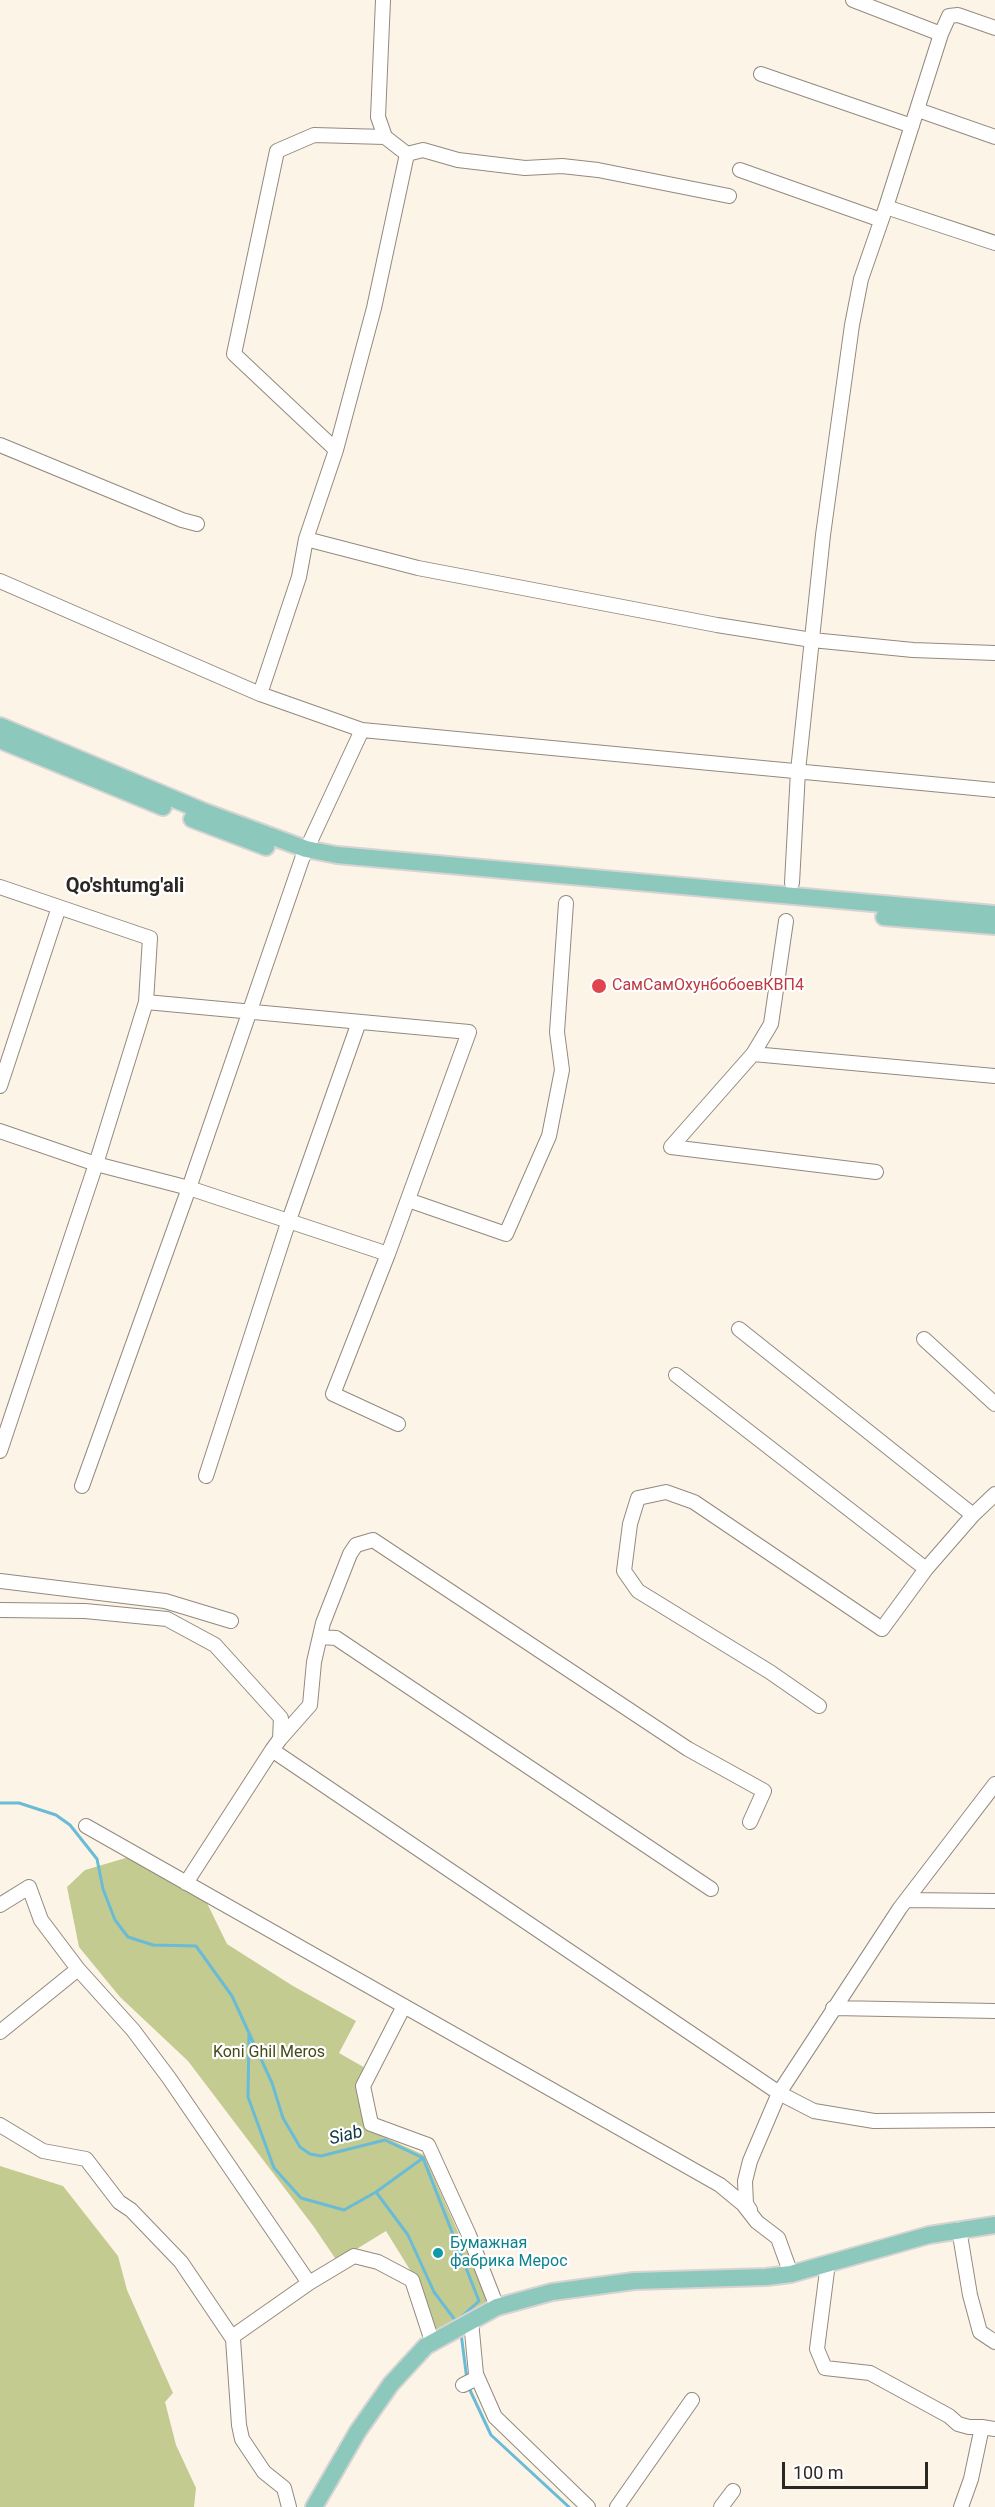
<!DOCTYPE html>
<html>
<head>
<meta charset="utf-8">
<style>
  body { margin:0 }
  #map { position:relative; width:995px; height:2507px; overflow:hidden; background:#fdf4e8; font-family:Roboto,sans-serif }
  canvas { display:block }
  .scale { position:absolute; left:782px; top:2462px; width:146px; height:27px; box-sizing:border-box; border:3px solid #2b2723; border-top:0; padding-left:8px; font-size:18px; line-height:21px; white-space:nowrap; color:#2b2723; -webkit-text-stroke:4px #fff; paint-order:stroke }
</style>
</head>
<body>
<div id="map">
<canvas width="995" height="2507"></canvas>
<div class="scale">100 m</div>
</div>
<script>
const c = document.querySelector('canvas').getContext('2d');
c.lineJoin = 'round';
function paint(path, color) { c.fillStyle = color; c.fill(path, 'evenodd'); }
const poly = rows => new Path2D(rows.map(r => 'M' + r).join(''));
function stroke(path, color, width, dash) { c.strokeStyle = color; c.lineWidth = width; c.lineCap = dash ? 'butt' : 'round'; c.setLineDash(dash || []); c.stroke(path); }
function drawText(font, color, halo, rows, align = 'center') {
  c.font = font + ' Roboto,sans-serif'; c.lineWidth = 4.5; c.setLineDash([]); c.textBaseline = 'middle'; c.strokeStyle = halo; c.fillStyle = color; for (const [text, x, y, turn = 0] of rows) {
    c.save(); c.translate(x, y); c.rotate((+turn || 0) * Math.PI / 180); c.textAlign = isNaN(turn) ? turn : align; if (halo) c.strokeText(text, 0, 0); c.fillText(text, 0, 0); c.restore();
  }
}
paint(poly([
  [129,1857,205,1899,227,1944,293,1986,356,2021,339,2053,367,2069,359,2086,364,2128,424,2155,489,2302,434,2334,415,2278,386,2231,337,2261,314,2227,188,2061,120,1997,79,1947,67,1887,85,1870],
  [0,2166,63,2186,118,2256,127,2290,173,2393,165,2402,176,2445,196,2488,194,2507,0,2507]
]), '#c3cb91');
stroke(poly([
  [0,1803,19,1803,56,1815,70,1825,97,1859,103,1889,115,1920,128,1937,153,1945,196,1946,232,1996,272,2083,283,2118,300,2147,310,2154,321,2156,385,2140,423,2158,376,2192,408,2235,434,2292,458,2324],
  [249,2032,248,2097,274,2168,301,2198,344,2210,376,2192],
  [423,2158,479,2301,459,2319],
  [461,2333,467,2380],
  [468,2386,491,2435,569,2507]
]), '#6abbd6', 3);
const minor = poly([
  [853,0,941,34],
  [761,74,912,126],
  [918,110,995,137],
  [407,154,423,150,458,160,525,168,562,166,598,170,729,196],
  [740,170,881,220],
  [886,207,941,34,949,16,958,15,995,28],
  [0,445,182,520,197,524],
  [336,450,234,354,277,151,314,135,385,137],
  [306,539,418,568,717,625,812,640,913,650,995,653],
  [0,581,260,694,362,730,995,790],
  [260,694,299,577,306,539,336,450,374,308,407,154,385,137,378,117,383,0],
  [792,883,798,771,823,535,852,325,861,279,886,207,995,243],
  [0,887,150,938,146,1002],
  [786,921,771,1024,753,1054,671,1147,876,1172],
  [753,1054,995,1076],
  [0,1086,59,907],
  [0,1131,96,1164,189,1188,388,1254],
  [408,1200,506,1234,549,1136,562,1070,557,1032,566,903],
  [739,1329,973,1515,926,1569],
  [924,1339,995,1404],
  [676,1375,926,1569,882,1629,694,1502,666,1492,638,1498,630,1524,624,1571,638,1591,770,1672,819,1706],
  [0,1451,96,1164,146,1002,469,1032,388,1254,333,1394,398,1424],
  [206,1476,288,1223,359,1022],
  [82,1486,189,1188,302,859,362,730],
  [973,1515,995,1494],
  [0,1581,165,1601,231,1621],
  [0,1610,85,1611,167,1619,215,1645,281,1718,280,1739,272,1750,779,2093,814,2111,874,2121,995,2120],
  [320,1637,336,1638,711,1889],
  [280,1739,310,1705,314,1662,323,1623,350,1554,356,1545,373,1540,688,1749,764,1791,750,1822],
  [86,1826,720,2185,743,2204,757,2222,778,2238,791,2274],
  [186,1883,272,1750],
  [906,1900,995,1901],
  [0,1905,29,1887,41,1920,78,1969],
  [404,2006,363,2086,371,2124,428,2145,469,2235,497,2307],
  [833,2008,995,2011],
  [0,2032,78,1969,133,2030,169,2078,309,2283],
  [0,2125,43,2151,86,2159,119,2202,131,2210,181,2262,233,2339,239,2425,242,2439,264,2472,284,2488,289,2507],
  [750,2210,746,2204,745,2181,750,2161,779,2093,900,1908,995,1784],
  [959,2229,970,2295,980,2332,995,2342],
  [828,2263,817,2349,825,2368,870,2373,949,2416,958,2424,969,2427,982,2427],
  [471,2321,476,2374,495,2417,588,2507],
  [232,2337,309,2283,354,2256,378,2262,412,2280,430,2335,435,2340],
  [463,2385,477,2378],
  [617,2507,692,2400],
  [721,2507,733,2491],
  [961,2507,971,2479,982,2427,995,2429]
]);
const major = poly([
  [0,726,205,812,306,849,337,855,995,914],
  [0,740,163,807],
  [192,819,266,847],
  [884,917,995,926],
  [314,2507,358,2431,391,2384,426,2346,497,2307,552,2292,634,2281,766,2277,791,2274,929,2235,995,2225]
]);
stroke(minor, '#928a7f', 16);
stroke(major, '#d5d4d3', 20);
stroke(minor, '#fff', 14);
stroke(major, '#8cc8bb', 16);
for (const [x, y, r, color] of [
  [599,986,8,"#e0444e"],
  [438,2253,6,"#0f9aa8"]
]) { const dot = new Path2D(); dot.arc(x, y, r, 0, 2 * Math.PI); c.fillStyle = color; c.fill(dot); stroke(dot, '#fff', 2); }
drawText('16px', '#be3a42', '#fff', [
  ["СамСамОхунбобоевКВП4",612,986]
], 'left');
drawText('16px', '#444918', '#fff', [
  ["Koni Ghil Meros",269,2053]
]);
drawText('16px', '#0d838f', '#fff', [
  ["Бумажная",450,2244],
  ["фабрика Мерос",450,2262]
], 'left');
drawText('italic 18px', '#123844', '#fff', [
  ["Siab",346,2136,-14]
]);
drawText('bold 20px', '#2b2723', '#fff', [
  ["Qo'shtumg'ali",125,887]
]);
</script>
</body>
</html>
